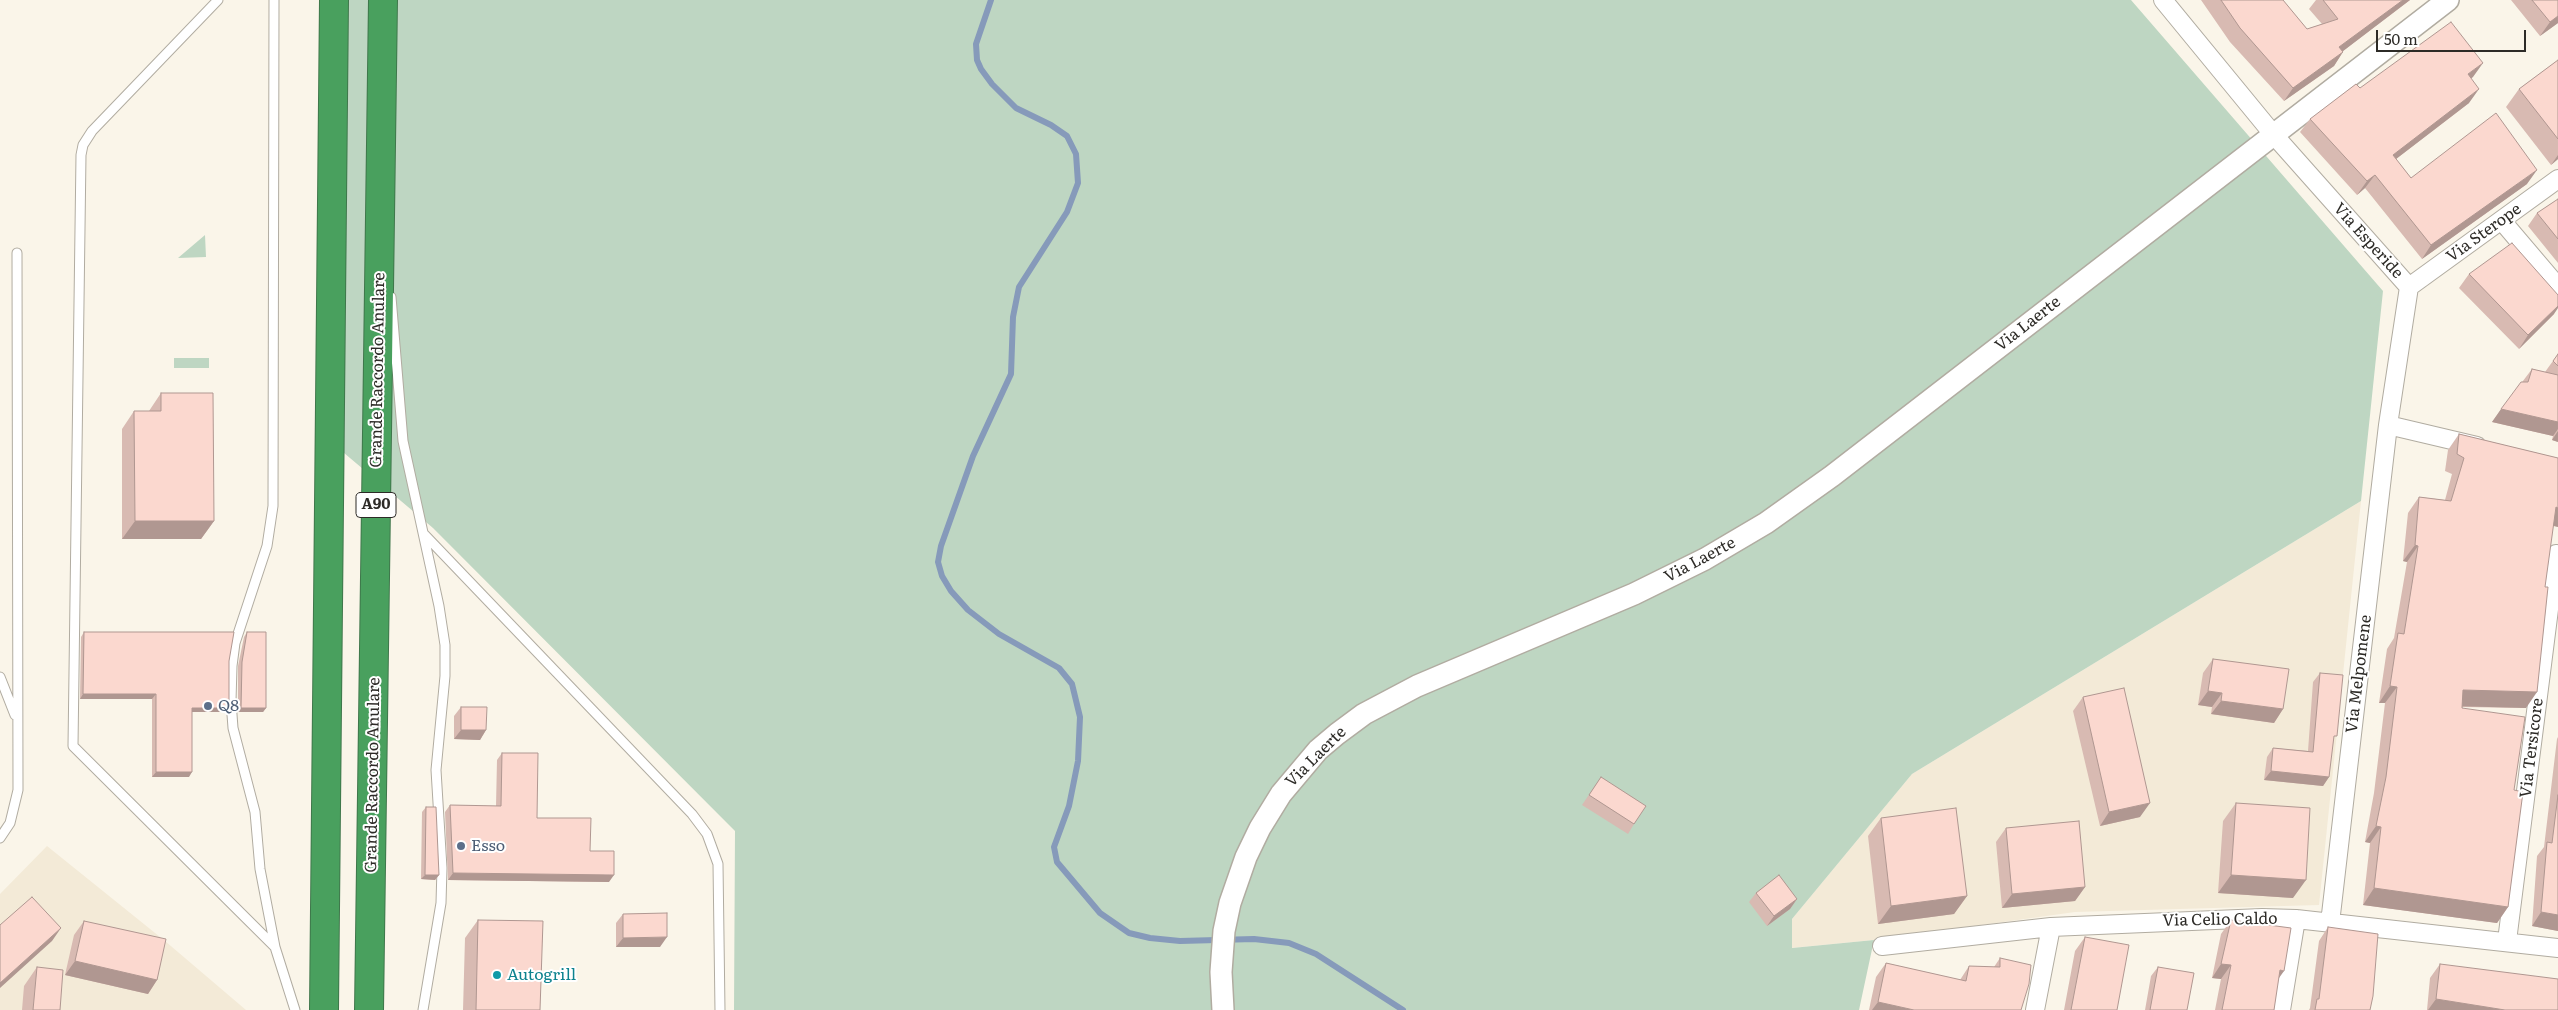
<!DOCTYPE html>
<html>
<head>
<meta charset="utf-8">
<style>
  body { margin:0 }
  #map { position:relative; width:2558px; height:1010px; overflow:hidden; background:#faf5e9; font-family:Literata,serif }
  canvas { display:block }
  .scale { position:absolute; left:2376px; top:30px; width:150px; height:22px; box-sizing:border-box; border:2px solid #2d2b27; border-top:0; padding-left:6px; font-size:15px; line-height:18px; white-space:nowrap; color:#2d2b27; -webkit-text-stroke:4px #fff; paint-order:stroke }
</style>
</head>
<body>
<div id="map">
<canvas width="2558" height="1010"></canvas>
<div class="scale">50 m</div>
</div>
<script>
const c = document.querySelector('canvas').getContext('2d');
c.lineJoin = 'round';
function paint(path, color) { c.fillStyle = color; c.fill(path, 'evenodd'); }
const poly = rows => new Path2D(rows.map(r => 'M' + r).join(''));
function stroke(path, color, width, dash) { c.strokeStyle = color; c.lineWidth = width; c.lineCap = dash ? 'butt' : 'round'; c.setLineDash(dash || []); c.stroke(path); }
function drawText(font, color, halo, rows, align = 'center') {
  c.font = font + ' Literata,serif'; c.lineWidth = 4; c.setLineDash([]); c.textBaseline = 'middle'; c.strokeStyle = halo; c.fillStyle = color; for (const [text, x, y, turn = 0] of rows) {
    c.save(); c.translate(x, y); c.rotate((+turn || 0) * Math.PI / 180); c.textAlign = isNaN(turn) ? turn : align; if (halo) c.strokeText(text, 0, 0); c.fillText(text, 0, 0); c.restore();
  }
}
paint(poly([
  [2361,501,2319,905,2075,912,1874,940,1791,948,1792,919,1912,774],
  [47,846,165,941,246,1010,0,1010,0,894]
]), '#f3ead7');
paint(poly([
  [326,0,2131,0,2383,291,2361,501,1912,774,1792,919,1792,948,1874,940,1859,1010,734,1010,735,831,433,528,331,442],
  [205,235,206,257,178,258],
  [174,358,209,358,209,368,174,368]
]), '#bed6c2');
stroke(poly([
  [991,0,976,44,977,60,981,69,992,84,1016,108,1051,125,1067,136,1076,154,1078,183,1067,212,1019,287,1013,317,1011,374,973,456,941,546,938,562,942,576,951,591,968,610,999,634,1059,668,1072,684,1080,717,1078,761,1069,806,1054,847,1057,862,1100,913,1129,933,1150,938,1180,941,1254,939,1289,943,1316,954,1403,1010]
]), '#869aba', 6);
const service = poly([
  [218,0,92,131,83,145,81,155,73,746,275,947],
  [274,0,273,506,267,546,235,643,232,666,231,701,233,728,255,812,260,869,275,947,295,1010],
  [391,297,403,441,439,606,445,645,445,676,436,770,442,868,441,903,423,1010],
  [423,533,692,814,707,834,718,864,720,1010],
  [0,677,15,715],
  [0,838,10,823,18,790,17,253]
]);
const minor = poly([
  [2163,0,2273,134,2409,287,2388,425,2477,446],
  [2502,221,2558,287],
  [2409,287,2558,179],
  [2330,923,2388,425],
  [2507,941,2556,554],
  [1882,946,2051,927,2262,918,2296,919,2558,948],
  [2035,1010,2051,927],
  [2281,1010,2296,919]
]);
const tertiary = poly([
  [1223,1010,1221,972,1224,931,1230,903,1246,857,1260,828,1281,794,1318,750,1337,734,1364,714,1417,686,1634,594,1705,559,1766,523,1832,476,2448,0]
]);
const motorway = poly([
  [324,1010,334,0],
  [369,1010,383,0]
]);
stroke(service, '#b1aca1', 11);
stroke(minor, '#b1aca1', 20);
stroke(tertiary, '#b1aca1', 24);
stroke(motorway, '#3f774b', 30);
stroke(service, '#fff', 9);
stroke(minor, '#fff', 18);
stroke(tertiary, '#fff', 21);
stroke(motorway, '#49a05e', 28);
paint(poly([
  [2201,0,2284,0,2283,1,2307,29,2322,24,2309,9,2316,0,2410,0,2343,51,2334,66,2284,101,2230,42],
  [2511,0,2558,0,2558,23,2540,36],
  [2558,60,2558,159,2551,165,2506,107,2519,89],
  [2473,77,2471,78,2469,103,2396,159,2411,178,2527,184,2422,259,2365,188,2357,195,2300,132,2310,119,2360,88],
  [2558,199,2558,263,2528,226,2537,213],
  [2469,274,2554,314,2519,349,2459,288],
  [2558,354,2558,442,2552,440,2553,436,2492,422,2532,369,2545,372],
  [161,393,214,521,201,539,122,539,122,429,134,411,149,411],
  [2459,434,2558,458,2558,527,2553,526,2526,708,2462,707,2514,790,2508,907,2497,923,2363,905,2370,843,2365,842,2374,793,2385,703,2379,703,2387,649,2394,638,2407,562,2403,561,2408,513,2419,497,2445,500,2452,474,2445,471,2448,450],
  [84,632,229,661,226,712,192,712,189,777,152,777,152,699,80,699,81,637],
  [247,632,266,708,263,712,238,712,238,666,244,637],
  [2213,659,2283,709,2274,723,2211,714,2212,707,2198,705,2203,673],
  [2320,673,2329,777,2323,786,2264,780,2267,757,2273,748,2308,751,2313,682],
  [2083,697,2140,817,2100,826,2073,711],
  [461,707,486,730,480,740,454,739,454,716],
  [2558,737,2558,931,2532,926,2537,856,2544,847,2557,739],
  [502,753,537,818,590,851,609,882,448,880,445,812,450,805,496,806,497,760],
  [1601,777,1634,824,1628,834,1582,805],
  [2236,803,2293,898,2218,893,2223,821],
  [426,807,439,875,435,880,421,879,422,812],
  [1881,818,1967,896,1954,914,1878,924,1868,836],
  [2006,828,2085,887,2075,901,2002,908,1996,842],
  [1756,893,1797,899,1790,909,1767,926,1749,902],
  [623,914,660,947,616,947,616,923],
  [478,920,540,1010,463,1010,465,938],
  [2231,920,2278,979,2274,1010,2215,1010,2221,979,2212,978,2221,934],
  [84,921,157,980,148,994,65,975,74,935],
  [2328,927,2370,1010,2309,1010,2310,1008,2319,941],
  [2085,937,2117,1010,2064,1010,2075,951],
  [2000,958,2021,1010,1869,1010,1876,977,1886,963,1960,980,1969,966,1994,967],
  [2440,964,2558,1010,2427,1010,2430,978],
  [37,967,60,1010,22,1010,24,986],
  [2158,967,2187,1010,2145,1010,2151,976]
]), '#d8bab2');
paint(poly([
  [2403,0,2410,0,2330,61,2339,47],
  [2558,16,2558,23,2540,36,2550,22],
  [2343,52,2334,66,2284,101,2293,88],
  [2483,63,2473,77,2458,88,2468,74],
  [2479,89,2469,103,2383,169,2393,155],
  [2558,155,2558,159,2551,165],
  [2537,170,2527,184,2422,259,2431,245],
  [2375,175,2365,188,2357,195,2367,181],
  [2558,306,2558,308,2554,314,2519,349,2528,335],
  [2501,409,2558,422,2558,429,2553,436,2492,422],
  [2558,431,2558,442,2552,440],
  [2556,507,2558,508,2558,527,2545,523],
  [135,521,214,521,201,539,122,539],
  [2415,545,2418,546,2407,562,2403,561],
  [2390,686,2397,687,2385,703,2379,703],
  [2463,690,2537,692,2526,708,2452,706],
  [2208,691,2222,693,2212,707,2198,705],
  [83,694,156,694,152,699,80,699],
  [2221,701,2283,709,2274,723,2211,714],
  [192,708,229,708,226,712,189,712],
  [241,708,266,708,263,712,238,712],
  [461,730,486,730,480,740,454,739],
  [2271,771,2329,777,2323,786,2264,780],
  [156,772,192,772,189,777,152,777],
  [2150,803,2140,817,2100,826,2109,812],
  [2376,826,2381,827,2370,843,2365,842],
  [453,873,614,875,609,882,448,880],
  [425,875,439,875,435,880,421,879],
  [2231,875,2306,880,2293,898,2218,893],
  [2085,887,2075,901,2002,908,2012,894],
  [2374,888,2508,907,2497,923,2363,905],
  [1967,896,1954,914,1878,924,1891,906],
  [1797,899,1790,909,1767,926,1774,916],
  [2541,912,2558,915,2558,931,2532,926],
  [61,928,52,941,0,988,0,983],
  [667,937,660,947,616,947,623,938],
  [75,961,157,980,148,994,65,975],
  [2221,964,2231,965,2221,979,2212,978],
  [2280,970,2284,971,2274,985],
  [2436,999,2505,1010,2428,1010],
  [1878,1002,1914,1010,1872,1010]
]), '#b09791');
const building = poly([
  [2221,0,2283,0,2307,29,2338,19,2323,0,2403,0,2339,47,2343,52,2293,88,2240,28,2221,0],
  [2532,0,2558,0,2558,16,2550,22,2532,0],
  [2451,22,2483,63,2468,74,2479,89,2393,155,2411,178,2496,113,2537,170,2431,245,2375,175,2367,181,2310,119,2356,84,2360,88,2451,22],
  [2558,60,2558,139,2519,89,2558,60],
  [2558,199,2558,239,2537,213,2558,199],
  [2512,243,2558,295,2558,306,2528,335,2469,274,2512,243],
  [2558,354,2558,366,2553,361,2558,354],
  [2532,369,2558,375,2558,422,2501,409,2521,382,2528,382,2532,369],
  [161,393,213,393,214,521,135,521,134,411,161,411,161,393],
  [2459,434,2558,458,2558,508,2556,507,2545,587,2548,587,2537,692,2463,690,2462,708,2525,717,2514,790,2523,792,2508,907,2374,888,2381,827,2376,826,2386,777,2397,687,2390,686,2398,633,2404,634,2418,546,2415,545,2419,497,2451,501,2464,458,2457,454,2459,434],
  [84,632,234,632,229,661,229,708,192,708,192,772,156,772,156,694,83,694,84,632],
  [247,632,266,632,266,708,241,708,242,662,247,632],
  [2213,659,2289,669,2283,709,2221,701,2222,693,2208,691,2213,659],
  [2320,673,2343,675,2337,736,2334,736,2329,777,2271,771,2273,748,2313,752,2320,673],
  [2124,688,2150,803,2109,812,2083,697,2124,688],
  [461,707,487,707,486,730,461,730,461,707],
  [502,753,538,753,537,818,591,818,590,851,614,851,614,875,453,873,450,805,501,806,502,753],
  [1601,777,1646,806,1634,824,1589,795,1601,777],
  [2558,795,2558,915,2541,912,2547,842,2552,843,2558,795],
  [2236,803,2310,808,2306,880,2231,875,2236,803],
  [426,807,436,807,439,875,425,875,426,807],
  [1956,808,1967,896,1891,906,1881,818,1956,808],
  [2079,821,2085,887,2012,894,2006,828,2079,821],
  [1779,875,1797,899,1774,916,1756,893,1779,875],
  [32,897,61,928,0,983,0,925,32,897],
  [667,913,667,937,623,938,623,914,667,913],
  [478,920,543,921,540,1010,476,1010,478,920],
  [2231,920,2291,928,2284,971,2280,970,2274,1010,2222,1010,2231,965,2221,964,2231,920],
  [84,921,166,939,157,980,75,961,84,921],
  [2328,927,2378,934,2373,996,2370,1010,2315,1010,2317,999,2319,999,2328,927],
  [2085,937,2129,945,2117,1010,2071,1010,2085,937],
  [2000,958,2031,965,2029,984,2021,1010,1914,1010,1878,1002,1886,963,1966,981,1969,966,2000,967,2000,958],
  [2440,964,2558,979,2558,1010,2505,1010,2436,999,2440,964],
  [37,967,63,970,60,1010,33,1010,37,967],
  [2158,967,2194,973,2187,1010,2150,1010,2158,967]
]);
paint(building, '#fbd8cf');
stroke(building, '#b09791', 1);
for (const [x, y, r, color] of [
  [208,706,5,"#5c6f8a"],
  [461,846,5,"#5c6f8a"],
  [497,975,5,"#0f9aa8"]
]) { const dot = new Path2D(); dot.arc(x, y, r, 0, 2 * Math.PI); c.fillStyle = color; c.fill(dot); stroke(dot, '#fff', 2); }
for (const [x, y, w] of [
  [376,505,40]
]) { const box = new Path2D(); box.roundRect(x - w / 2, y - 12.5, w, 25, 4); c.fillStyle = '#fff'; c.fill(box); stroke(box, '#2d2b27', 1); }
drawText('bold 15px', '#2d2b27', null, [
  ["A90",376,505]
]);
drawText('16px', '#2d2b27', '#fff', [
  ["Via Sterope",2484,233,-36],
  ["Via Esperide",2368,241,48],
  ["Via Laerte",2028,324,-38],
  ["Grande Raccordo Anulare",378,370,-89],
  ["Via Laerte",1700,560,-28],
  ["Via Melpomene",2359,674,-83],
  ["Via Tersicore",2532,748,-83],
  ["Via Laerte",1316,757,-45],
  ["Grande Raccordo Anulare",373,775,-89],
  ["Via Celio Caldo",2220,920,-1]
]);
drawText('16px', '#4e5e75', '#fff', [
  ["Q8",218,706],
  ["Esso",471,846]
], 'left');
drawText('16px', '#0d838f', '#fff', [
  ["Autogrill",507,975]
], 'left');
</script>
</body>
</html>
